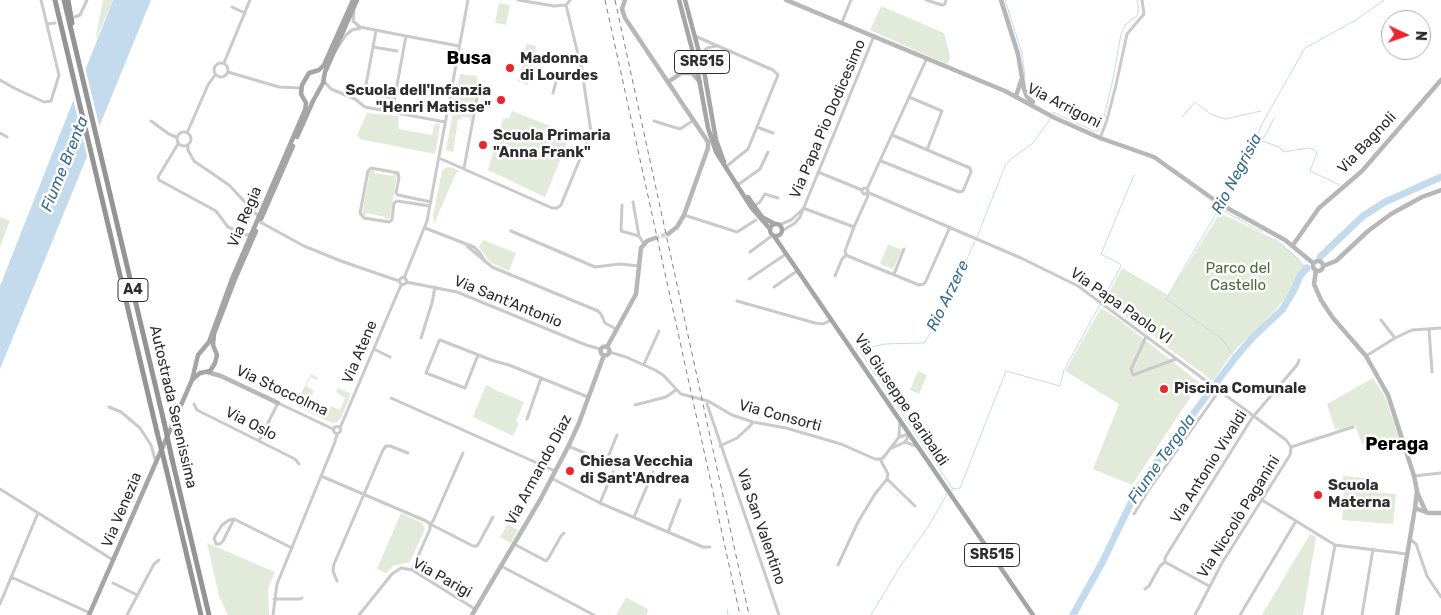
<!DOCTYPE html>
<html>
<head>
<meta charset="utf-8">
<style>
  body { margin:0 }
  #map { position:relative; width:1441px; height:615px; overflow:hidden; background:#fff; font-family:Rubik,sans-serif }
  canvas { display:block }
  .north { position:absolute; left:1381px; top:10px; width:50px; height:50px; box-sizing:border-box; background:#fff; border:1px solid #ababab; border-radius:50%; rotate:93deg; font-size:14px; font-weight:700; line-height:20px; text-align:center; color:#2d2d2d }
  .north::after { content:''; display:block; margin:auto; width:18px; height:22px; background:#ee242c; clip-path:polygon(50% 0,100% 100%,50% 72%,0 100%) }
</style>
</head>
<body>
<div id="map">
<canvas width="1441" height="615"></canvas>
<div class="north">N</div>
</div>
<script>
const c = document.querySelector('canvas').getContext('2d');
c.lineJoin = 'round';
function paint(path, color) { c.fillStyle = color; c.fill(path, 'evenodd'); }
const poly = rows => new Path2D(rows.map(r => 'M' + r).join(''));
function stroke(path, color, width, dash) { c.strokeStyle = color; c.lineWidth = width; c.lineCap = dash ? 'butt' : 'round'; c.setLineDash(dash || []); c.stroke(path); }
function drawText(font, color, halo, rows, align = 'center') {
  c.font = font + ' Rubik,sans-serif'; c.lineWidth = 5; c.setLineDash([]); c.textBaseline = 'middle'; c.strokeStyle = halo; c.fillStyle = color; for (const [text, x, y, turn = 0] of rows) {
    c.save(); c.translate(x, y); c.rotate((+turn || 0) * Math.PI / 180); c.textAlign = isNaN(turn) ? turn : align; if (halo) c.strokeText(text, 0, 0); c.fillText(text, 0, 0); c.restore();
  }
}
paint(poly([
  [104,0,113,0,95,41,103,1],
  [499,3,510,5,506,25,495,23],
  [881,6,944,33,950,56,949,61,946,64,870,30],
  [526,44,536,46,534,63,524,62,534,65,528,85,517,81,524,61],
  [460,74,477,76,476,97,471,121,470,121,470,118,462,117,462,120,458,119,453,152,446,150],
  [512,111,571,134,545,197,488,170,503,119,509,118],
  [367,113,398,116,399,119,398,129,432,135,434,125,439,123,440,126,435,154,360,139,357,135],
  [450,167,460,171,456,173,434,224,433,216,442,171,445,168],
  [374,169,374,173,393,176,394,173,397,175,390,218,385,220,385,217,367,213,365,216,362,213,370,171],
  [1220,213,1274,239,1289,250,1305,266,1298,275,1291,291,1273,313,1233,352,1213,381,1156,339,1155,333,1153,329,1146,326,1140,328,1105,301,1122,268,1168,295],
  [0,217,10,221,0,247],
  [483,240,516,253,509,271,490,262,479,247],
  [888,244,902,250,893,269,880,264],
  [1101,308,1118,319,1200,383,1132,485,1093,469,1119,404,1065,371],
  [918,371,927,375,919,394,910,390],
  [311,374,318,378,317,380,311,377,306,386,314,391,306,406,326,416,331,406,340,410,345,398,336,392,338,388,351,394,341,418,337,422,332,423,295,405],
  [1373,378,1385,397,1400,439,1362,444,1355,425,1339,430,1338,428,1335,429,1327,404],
  [486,385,493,388,493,389,524,402,516,421,519,423,513,436,473,417],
  [1343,476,1366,478,1365,489,1342,487],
  [1344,490,1396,494,1393,524,1342,520],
  [401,513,422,523,425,529,410,562,393,566,386,573,377,569],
  [508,524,518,530,511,543,500,537],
  [1310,534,1316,537,1303,615,1262,615],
  [207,543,275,572,268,589,269,615,228,615,219,596],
  [627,598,648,609,647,615,616,615,625,599]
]), '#e2ebd9');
paint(poly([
  [113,0,151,0,0,369,0,286]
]), '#c4dbed');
paint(poly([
  [84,63,100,129,88,160,72,94]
]), '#fff');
stroke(poly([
  [1005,0,1022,53,1025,78],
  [1052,112,1094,131,1098,131,1104,117,1113,79,1121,34,1126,24,1137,16,1139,9,1137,0],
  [1182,117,1195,102,1210,114,1225,119,1261,111],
  [1275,117,1262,141,1279,147,1284,152,1308,148,1313,149,1317,153,1310,171,1340,185],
  [1223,204,1243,169,1262,124,1305,48,1356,20,1384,0],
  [1220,207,1166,299,1223,340,1235,358],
  [1220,209,1262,232],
  [977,237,1005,166,1012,158,1033,143,1051,118],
  [1275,239,1297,258,1306,270],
  [953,489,960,488,1006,371,1060,386,1064,370,1121,266,1120,264,1101,254,1134,175],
  [950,491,953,489,861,353,866,348,885,344,924,343,941,317,975,241],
  [727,609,728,615],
  [871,615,901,565,928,527,947,494]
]), '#c4dbed', 1);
stroke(poly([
  [1320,257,1363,216,1385,202,1441,177],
  [1073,615,1103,561,1139,486,1235,358,1253,337,1282,310,1293,292,1300,276,1307,268]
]), '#c4dbed', 7);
stroke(poly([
  [655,238,668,234]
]), '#d5d5d5', 4.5, [4.5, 2]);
stroke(poly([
  [518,0,554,6,566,5,570,0],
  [926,0,942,5,945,4,946,0],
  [232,7,245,13],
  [354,12,353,21,360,27,406,36,392,112,445,122],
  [75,17,80,15,87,0],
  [842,22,851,0],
  [47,24,55,23],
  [376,31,365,90,368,94,394,98],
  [406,36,459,46],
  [695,36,773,70,778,75,748,149,727,166],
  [373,47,397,51],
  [334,53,346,35,352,30,361,28],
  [700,55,707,48,716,46],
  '214 70a7 7 0 1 1 14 0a7 7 0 1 1-14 0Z',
  [224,63,250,0],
  [228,72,279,87,301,88],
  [0,80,14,88,44,102,51,101,59,75,41,0],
  [324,81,331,89,355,99,365,107,392,112],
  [553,93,557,78,559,76,582,71],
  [909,97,942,111,927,150],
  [151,121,169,134,176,137],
  [654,121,680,129,694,120],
  [757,127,773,133],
  '177 139a7 7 0 1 1 14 0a7 7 0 1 1-14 0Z',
  [0,133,7,137],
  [187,133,208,85,215,75],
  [1100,138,1107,120,1116,85,1127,34,1144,14,1142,0],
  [178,144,158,177,159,180,216,211,228,227,247,235,251,234],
  [188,145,188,150,194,161,229,185,259,217],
  [439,158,552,208,557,208,561,205,591,132,582,71,566,5],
  [881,161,959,192,963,191,971,172,970,168,892,135],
  [464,168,478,93],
  [818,172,862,190],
  [739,184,760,169,768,152],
  '862 191a3 3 0 1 1 6 0a3 3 0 1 1-6 0Z',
  [867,189,927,58],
  [867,192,1021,258,1078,286,1286,440,1291,447],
  [866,193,868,196,854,227,845,251,846,254,848,256,919,285,924,284,926,281,950,227],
  [633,202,639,236,644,244],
  [622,205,621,231,639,236],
  [430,206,397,201,394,203,392,220,389,222,364,218,360,213,368,171,371,168,398,173,399,178,396,193,398,195,431,202],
  [754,206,760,202,765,194,778,198],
  [803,208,854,227],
  [684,215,737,232,756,220],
  [260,222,304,246,341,261,399,281],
  [779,225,791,220,802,210],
  [425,228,474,247,480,253,485,261],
  [511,231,595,267,620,264,639,266],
  [782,231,795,223,800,217,874,36],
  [467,246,492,267,598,311,601,314,605,323,616,329],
  [750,252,773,235],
  [894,274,904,249],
  [835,276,842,259,846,255],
  '399.5 281a3.5 3.5 0 1 1 7 0a3.5 3.5 0 1 1-7 0Z',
  [404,278,427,221,468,0],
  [749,279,786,254],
  [406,282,457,292,586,345,600,349],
  [774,287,797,271],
  [737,301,815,323,823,324,831,320],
  [1381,320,1395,338],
  [1429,329,1432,372],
  [1146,337,1131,369,1133,375,1176,359],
  [421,338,432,303,435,287],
  [374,349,390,357],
  [609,352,626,357,655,370,663,375,681,394,708,401,732,415,753,422,786,428,841,444,875,459,880,459,883,458,899,437,909,434],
  [478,355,465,388,426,373,439,341,440,340,494,361,509,365,588,397],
  [1366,356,1395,338,1412,330,1441,328],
  [644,364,659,331],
  [391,398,555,471],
  [194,404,197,410,295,459,299,464],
  [707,404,779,615],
  [635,405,666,397,676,390],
  [109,407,121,412,140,428,151,445,155,459,157,460],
  [527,419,541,378],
  '333.5 430a3.5 3.5 0 1 1 7 0a3.5 3.5 0 1 1-7 0Z',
  [340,428,401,285],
  [899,436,900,420],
  [259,441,278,403,333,429],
  [905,442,916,446],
  [568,446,606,462,617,435],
  [720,446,737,438,750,426,753,422],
  [1291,447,1353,427],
  [892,448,905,442,910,434],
  [321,476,426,521,430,524,473,546,477,546,480,541,493,517],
  [1414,476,1441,473],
  [551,478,600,503,703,547,710,547],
  [887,479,915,506],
  [0,489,113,560],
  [1262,500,1335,545,1407,554],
  [600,503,613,472],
  [1134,514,1148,491,1219,391],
  [634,517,653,472],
  [234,519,223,541,220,544,216,544,214,538,222,525,229,520,234,519,292,548],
  [668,532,680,500],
  [1410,539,1416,544,1427,576,1441,597],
  [514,544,546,561,548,559,561,536,564,533],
  [1165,562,1209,586],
  [838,565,858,522,875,494,887,479,888,474,880,459],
  [501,566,594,615],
  [412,570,430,529,430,524,433,521,463,453],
  [11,577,90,613],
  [337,581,333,571,334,564,383,450,386,446,390,446,408,453],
  [113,583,137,595],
  [1145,589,1149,586,1160,566,1165,562,1165,558,1169,551,1252,418,1297,365,1299,360],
  [274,599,300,599,302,598],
  [0,604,38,513],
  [127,615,154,564,159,560],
  [273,615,277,584,335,442,337,434],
  [359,615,392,574,401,568,412,570,475,609],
  [1195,615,1222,563,1290,455,1291,447],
  [1240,615,1296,521],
  [1322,615,1335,545],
  [1362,615,1373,549]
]), '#cacaca', 3);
stroke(poly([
  [625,0,622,9,625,18,708,142,708,148,684,215,677,227,668,234],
  [786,0,1005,91,1055,118,1100,138,1154,157,1220,204,1285,240,1313,263],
  [1001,0,1018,54,1024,89,1027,97,1033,102],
  [682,73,692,73,700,82],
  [668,82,680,74,688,65,692,51],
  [1016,96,1022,78],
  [1293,245,1319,208,1362,171,1441,80],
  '1313 266a5 5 0 1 1 10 0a5 5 0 1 1-10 0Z',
  [1323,266,1336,261,1368,231,1391,214,1422,197,1441,190],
  [1316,270,1314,284,1321,300,1333,318,1366,356,1388,395,1414,476,1417,491,1415,508,1397,615],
  '600.5 351a4.5 4.5 0 1 1 9 0a4.5 4.5 0 1 1-9 0Z',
  [607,347,636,294,641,248,647,241,655,238],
  [207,372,221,376,278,403],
  [1417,492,1426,512],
  [1415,508,1428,513,1441,513],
  [472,615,540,500,568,447,579,423,604,355]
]), '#b7b7b7', 4.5);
stroke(poly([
  [679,0,697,68,708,128,716,152,751,207,770,229],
  [685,0,704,71,716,140,724,162],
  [297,137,313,101,323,83,325,72,357,0],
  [748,197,762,217,775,224],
  [261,219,293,146],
  '770 230a6 6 0 1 1 12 0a6 6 0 1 1-12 0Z',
  [774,236,1033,615],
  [193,379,200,373,210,371,215,363,217,355,213,345,214,334,235,279,256,231],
  [89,615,192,380,198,355,209,342,232,279,305,110,306,103,301,94,302,85,309,73,319,70,324,65,353,0]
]), '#a5a5a5', 4.5);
stroke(poly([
  [55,0,157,432],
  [64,0,164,422],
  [68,0,72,23],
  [172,459,209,615],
  [166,468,201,615]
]), '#949494', 5);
stroke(poly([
  [605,0,740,615],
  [615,0,749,615]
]), '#828282', 1, [5, 4]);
stroke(poly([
  [164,422,172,459],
  [157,432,166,468]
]), '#949494', 5);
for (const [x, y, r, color] of [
  [510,68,5,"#ee242c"],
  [501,100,5,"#ee242c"],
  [483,145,5,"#ee242c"],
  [1164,389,5,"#ee242c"],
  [570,471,5,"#ee242c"],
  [1318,495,5,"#ee242c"]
]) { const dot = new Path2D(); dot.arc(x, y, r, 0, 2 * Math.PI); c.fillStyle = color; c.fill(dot); stroke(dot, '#fff', 2); }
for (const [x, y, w] of [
  [702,62,55],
  [133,290,30],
  [992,555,55]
]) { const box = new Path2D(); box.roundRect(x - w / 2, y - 11.5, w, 23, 4); c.fillStyle = '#fff'; c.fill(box); stroke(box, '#2d2d2d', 1); }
drawText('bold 14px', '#2d2d2d', null, [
  ["SR515",702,62],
  ["A4",133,290],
  ["SR515",992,555]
]);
drawText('bold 15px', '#2d2d2d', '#fff', [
  ["Madonna",520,59],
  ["di Lourdes",520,76],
  ["Scuola dell'Infanzia",491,91,"right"],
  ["\"Henri Matisse\"",491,108,"right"],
  ["Scuola Primaria",493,136],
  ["\"Anna Frank\"",493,153],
  ["Piscina Comunale",1174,389],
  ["Chiesa Vecchia",580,462],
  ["di Sant'Andrea",580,479],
  ["Scuola",1328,486],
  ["Materna",1328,503]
], 'left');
drawText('15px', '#2d2d2d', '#fff', [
  ["Via Arrigoni",1064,106,27],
  ["Via Papa Pio Dodicesimo",828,119,-67],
  ["Via Bagnoli",1367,143,-47],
  ["Via Regia",245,217,-67],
  ["Via Sant'Antonio",508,302,22],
  ["Via Papa Paolo VI",1121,306,35],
  ["Via Atene",360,352,-67],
  ["Via Stoccolma",282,391,25],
  ["Via Giuseppe Garibaldi",901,400,56],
  ["Autostrada Serenissima",173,407,77],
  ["Via Consorti",780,416,15],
  ["Via Oslo",251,424,27],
  ["Via Antonio Vivaldi",1209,467,-58],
  ["Via Armando Diaz",539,470,-62],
  ["Via Venezia",122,510,-67],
  ["Via Niccolò Paganini",1239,517,-58],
  ["Via San Valentino",761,527,71],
  ["Via Parigi",442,578,29]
]);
drawText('15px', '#4e6a38', '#fff', [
  ["Parco del",1238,269],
  ["Castello",1238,286]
]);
drawText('italic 16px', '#376c92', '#fff', [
  ["Fiume Brenta",65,164,-68],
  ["Rio Negrisia",1237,174,-62],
  ["Rio Arzere",948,296,-64],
  ["Fiume Tergola",1162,459,-55]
]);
drawText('bold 18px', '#000', '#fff', [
  ["Busa",469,59],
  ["Peraga",1397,445]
]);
</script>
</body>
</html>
